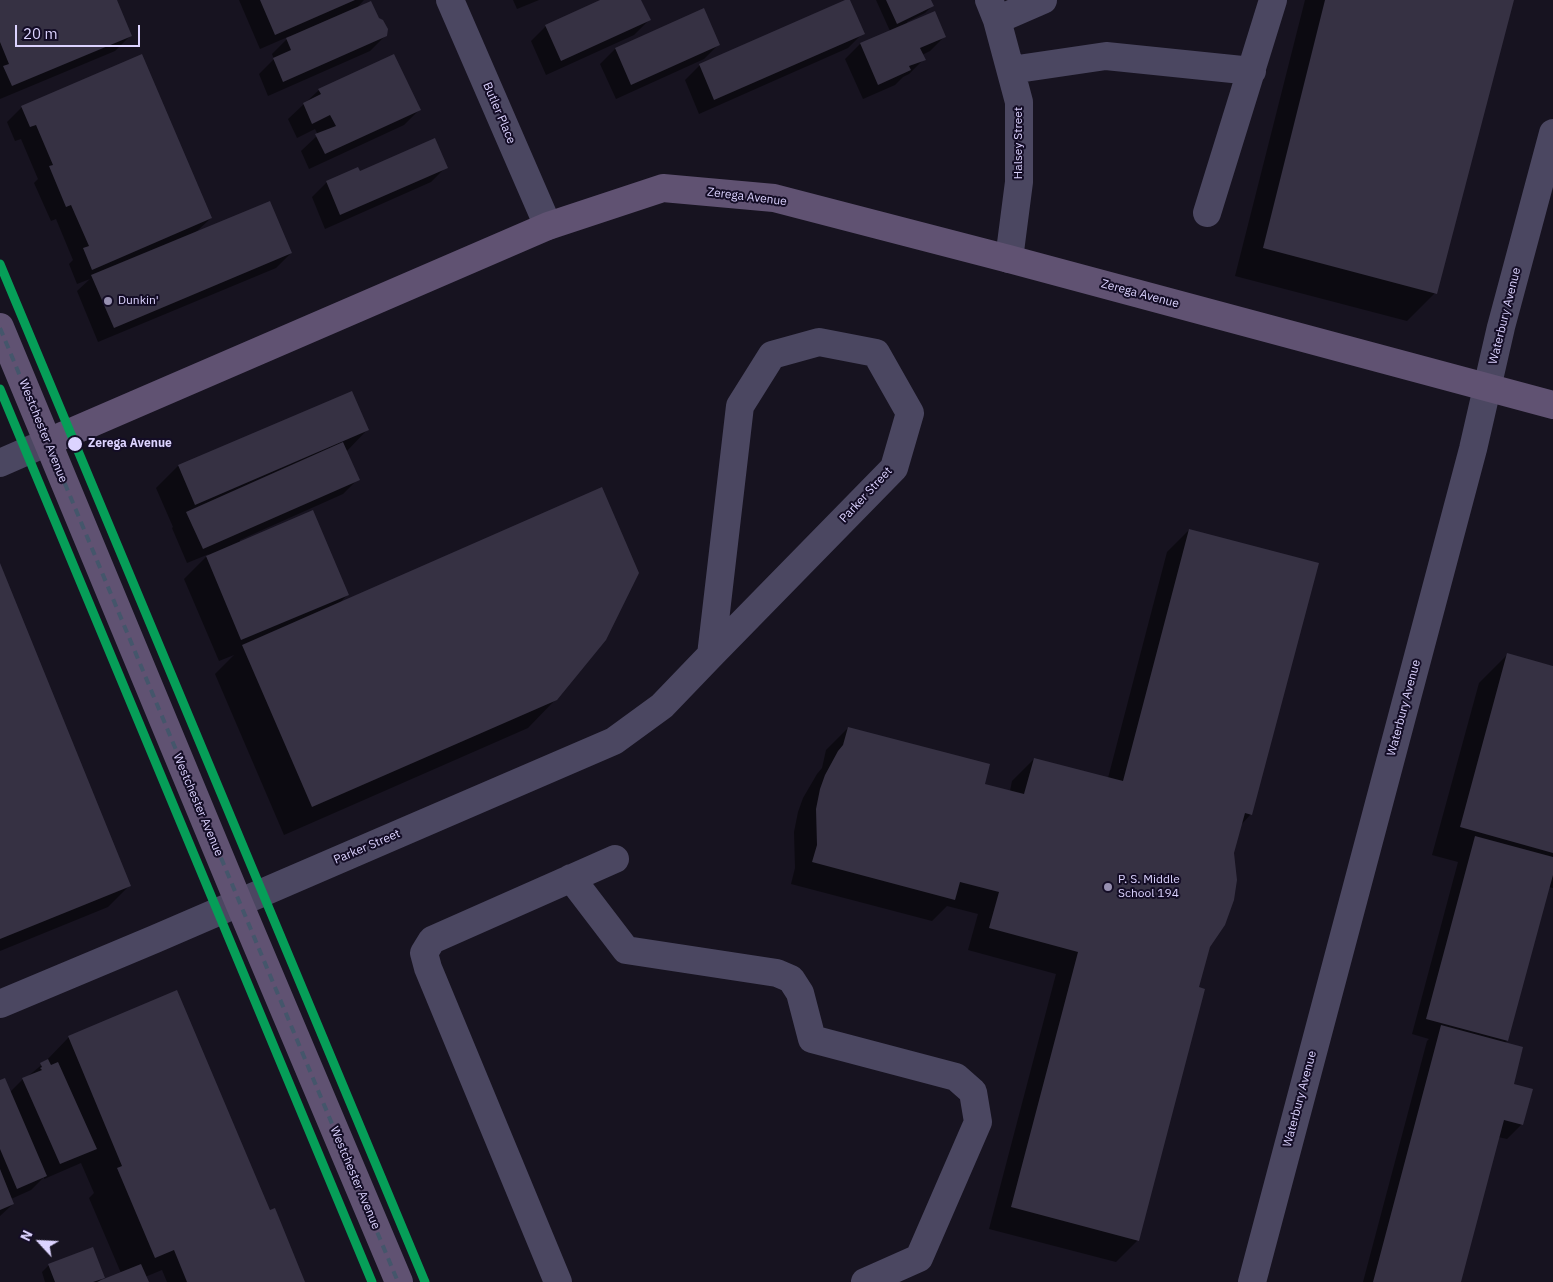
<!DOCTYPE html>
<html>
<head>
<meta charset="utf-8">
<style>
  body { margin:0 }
  #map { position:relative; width:1553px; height:1282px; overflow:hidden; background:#171320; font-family:"IBM Plex Sans",sans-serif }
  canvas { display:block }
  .north { position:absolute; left:15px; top:1217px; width:50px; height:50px; -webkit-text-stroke:4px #140d26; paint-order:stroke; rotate:295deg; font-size:14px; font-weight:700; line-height:20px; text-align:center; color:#dcd3ff }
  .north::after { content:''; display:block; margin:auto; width:18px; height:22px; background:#dcd3ff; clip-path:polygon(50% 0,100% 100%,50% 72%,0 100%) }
  .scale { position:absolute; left:15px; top:25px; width:125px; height:22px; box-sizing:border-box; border:2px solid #dcd3ff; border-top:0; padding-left:6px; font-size:15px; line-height:18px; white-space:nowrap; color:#dcd3ff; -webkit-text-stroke:4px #140d26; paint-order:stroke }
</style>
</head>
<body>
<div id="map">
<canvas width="1553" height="1282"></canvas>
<div class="north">N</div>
<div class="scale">20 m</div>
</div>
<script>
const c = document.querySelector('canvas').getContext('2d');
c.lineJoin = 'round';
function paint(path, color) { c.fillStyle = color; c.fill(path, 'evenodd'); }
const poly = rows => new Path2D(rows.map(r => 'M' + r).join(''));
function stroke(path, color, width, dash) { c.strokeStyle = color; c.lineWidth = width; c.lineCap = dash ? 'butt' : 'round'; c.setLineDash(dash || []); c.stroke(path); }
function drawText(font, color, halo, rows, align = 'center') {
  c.font = font + ' "IBM Plex Sans",sans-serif'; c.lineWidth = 4; c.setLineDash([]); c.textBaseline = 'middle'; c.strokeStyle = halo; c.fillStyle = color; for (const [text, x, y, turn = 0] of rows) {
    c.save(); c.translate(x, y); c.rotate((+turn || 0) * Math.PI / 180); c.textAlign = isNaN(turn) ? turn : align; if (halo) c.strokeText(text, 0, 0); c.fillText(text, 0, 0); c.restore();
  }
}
paint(poly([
  [0,0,115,0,130,36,115,51,0,99],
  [239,0,364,0,355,10,378,19,385,36,370,51,268,96,259,74,274,59,272,54,290,36,260,49],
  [513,0,539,0,517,9],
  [603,0,640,0,649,20,634,35,546,75,531,41,546,26],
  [848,0,863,33,848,48,699,114,685,80,700,65],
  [876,0,929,0,932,6,925,13,907,22,908,24,945,36,930,51,922,55,924,59,909,74,903,77,895,85,863,99,845,59,860,44,890,31],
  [1305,0,1513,0,1435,293,1407,321,1235,276],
  [719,44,704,59,616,99,600,64,615,49],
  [319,90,419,110,404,125,309,169,301,151,318,135,315,129,297,138,288,119],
  [22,107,211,218,195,233,291,253,276,268,98,342,77,291,90,279,77,284,69,264,73,260,56,219,51,221,34,183,38,179,21,139,15,141,7,122],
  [446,167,431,182,325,229,312,197,327,182,359,172],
  [367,430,346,452,358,479,343,494,240,540,240,542,347,595,338,605,556,699,528,728,284,835,215,674,234,655,219,661,184,579,209,554,187,563,172,528,173,527,156,488,178,466],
  [1189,530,1251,814,1240,826,1197,988,1138,1240,1116,1262,989,1229,1056,974,968,950,978,914,947,906,932,921,791,884,795,868,794,832,798,812,803,798,817,774,822,768,826,750,848,728,984,785,1010,791,1012,781,1034,759,1108,778,1167,552],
  [0,567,130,885,108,907,0,951],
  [1507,655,1553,666,1553,888,1548,887,1507,1041,1505,1043,1512,1085,1522,1124,1507,1139,1498,1137,1460,1282,1363,1282,1427,1041,1429,1039,1412,1034,1458,862,1432,855,1479,683],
  [69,1037,269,1210,303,1282,167,1282,162,1270,145,1277,147,1282,100,1282,121,1273,89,1198,94,1193,81,1163,44,1179,44,1177,31,1190,11,1199,13,1204,0,1216,0,1081,10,1092,23,1079,27,1077,44,1063],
  [49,1265,103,1277,99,1282,45,1282,42,1272]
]), '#0007');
paint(poly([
  [0,0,117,0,132,36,12,86,3,66,9,64,0,42],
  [260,0,355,0,275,35],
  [600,0,641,0,651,20,561,61,545,25],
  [845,0,850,0,865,34,714,100,699,64],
  [886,0,931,0,934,6,897,24],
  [1325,0,1514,0,1437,294,1263,248],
  [371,1,379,18,383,20,388,29,387,36,283,82,273,58,291,50,286,38],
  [704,8,720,45,631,85,615,48],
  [935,11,946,37,920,48,926,60,909,66,911,70,878,85,860,43],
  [142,54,212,218,92,270,83,248,89,246,71,205,66,207,49,166,53,165,36,125,30,127,21,106],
  [394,54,421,110,325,154,315,134,336,126,330,115,312,124,303,103,321,94,318,89],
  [435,138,448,168,340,215,326,181,358,167,360,171],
  [270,201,292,253,114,328,91,275],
  [352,391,369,430,195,505,178,465],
  [343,442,360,480,203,549,186,512],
  [602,487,639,573,606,640,557,700,312,807,242,645],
  [313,510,349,595,241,640,206,556],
  [1189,529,1319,563,1252,815,1245,813,1234,853,1237,880,1234,900,1225,925,1210,947,1199,987,1205,989,1139,1241,1011,1207,1078,952,989,928,999,892,960,882,955,900,812,862,817,845,816,809,820,789,825,775,838,751,843,745,848,727,990,764,985,784,1024,794,1034,758,1123,781],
  [0,563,131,886,0,939],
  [1507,653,1553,666,1553,853,1460,827],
  [1475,836,1553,857,1553,875,1508,1041,1426,1019],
  [177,990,270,1210,275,1208,305,1282,187,1282,174,1250,155,1258,117,1168,122,1166,68,1036],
  [1441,1025,1523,1047,1514,1084,1533,1089,1523,1125,1504,1120,1461,1282,1373,1282],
  [48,1059,51,1065,58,1062,97,1149,60,1164,22,1078,42,1070,40,1068,42,1067,40,1063],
  [5,1078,47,1176,17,1189,0,1149,0,1080],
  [0,1169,14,1204,0,1210],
  [93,1247,105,1278,93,1282,55,1282,48,1264],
  [141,1264,149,1282,97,1282,101,1280]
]), '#363143');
stroke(poly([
  [450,0,548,226],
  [989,0,997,20,1019,102,1019,182,1009,259],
  [997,20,1043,0],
  [1011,70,1106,56,1252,71],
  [1207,213,1273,0],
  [0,463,48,442],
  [571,878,626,950,777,973,791,979,800,993,812,1039,956,1077,973,1092,978,1122,919,1258,865,1282],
  [0,1004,155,939,614,741,662,706,711,655,894,468,910,413,876,353,819,342,772,355,740,406,711,655],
  [558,1282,428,968,424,953,432,940,615,859],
  [1252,1282,1473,449,1501,327,1553,133]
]), '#4b4761', 28);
stroke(poly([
  [0,327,239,903,399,1282],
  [48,442,548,226,663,188,774,198,1009,259,1553,405]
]), '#605272', 28);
stroke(poly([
  [0,328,398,1282]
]), '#44566b', 4, [8, 6]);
stroke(poly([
  [0,264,425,1282],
  [0,389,372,1282]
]), '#069e58', 9);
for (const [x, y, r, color] of [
  [108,301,5,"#9790b1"],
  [75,444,8,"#dcd3ff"],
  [1108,887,5,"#9790b1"]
]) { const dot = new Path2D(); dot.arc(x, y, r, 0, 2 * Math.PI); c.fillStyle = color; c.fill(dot); stroke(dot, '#140d26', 2); }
drawText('12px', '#dcd3ff', '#140d26', [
  ["Butler Place",499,113,67],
  ["Halsey Street",1019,143,-90],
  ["Zerega Avenue",747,197,7],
  ["Zerega Avenue",1140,294,15],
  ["Waterbury Avenue",1505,316,-76],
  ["Westchester Avenue",43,431,68],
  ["Parker Street",866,495,-47],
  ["Waterbury Avenue",1404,708,-75],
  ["Westchester Avenue",198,805,67],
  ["Parker Street",367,847,-23],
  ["Waterbury Avenue",1300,1099,-75],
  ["Westchester Avenue",355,1178,67]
]);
drawText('12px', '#dcd3ff', '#140d26', [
  ["Dunkin'",118,301],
  ["P. S. Middle",1118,880],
  ["School 194",1118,894]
], 'left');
drawText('bold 12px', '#dcd3ff', '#140d26', [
  ["Zerega Avenue",88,444]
], 'left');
</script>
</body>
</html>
